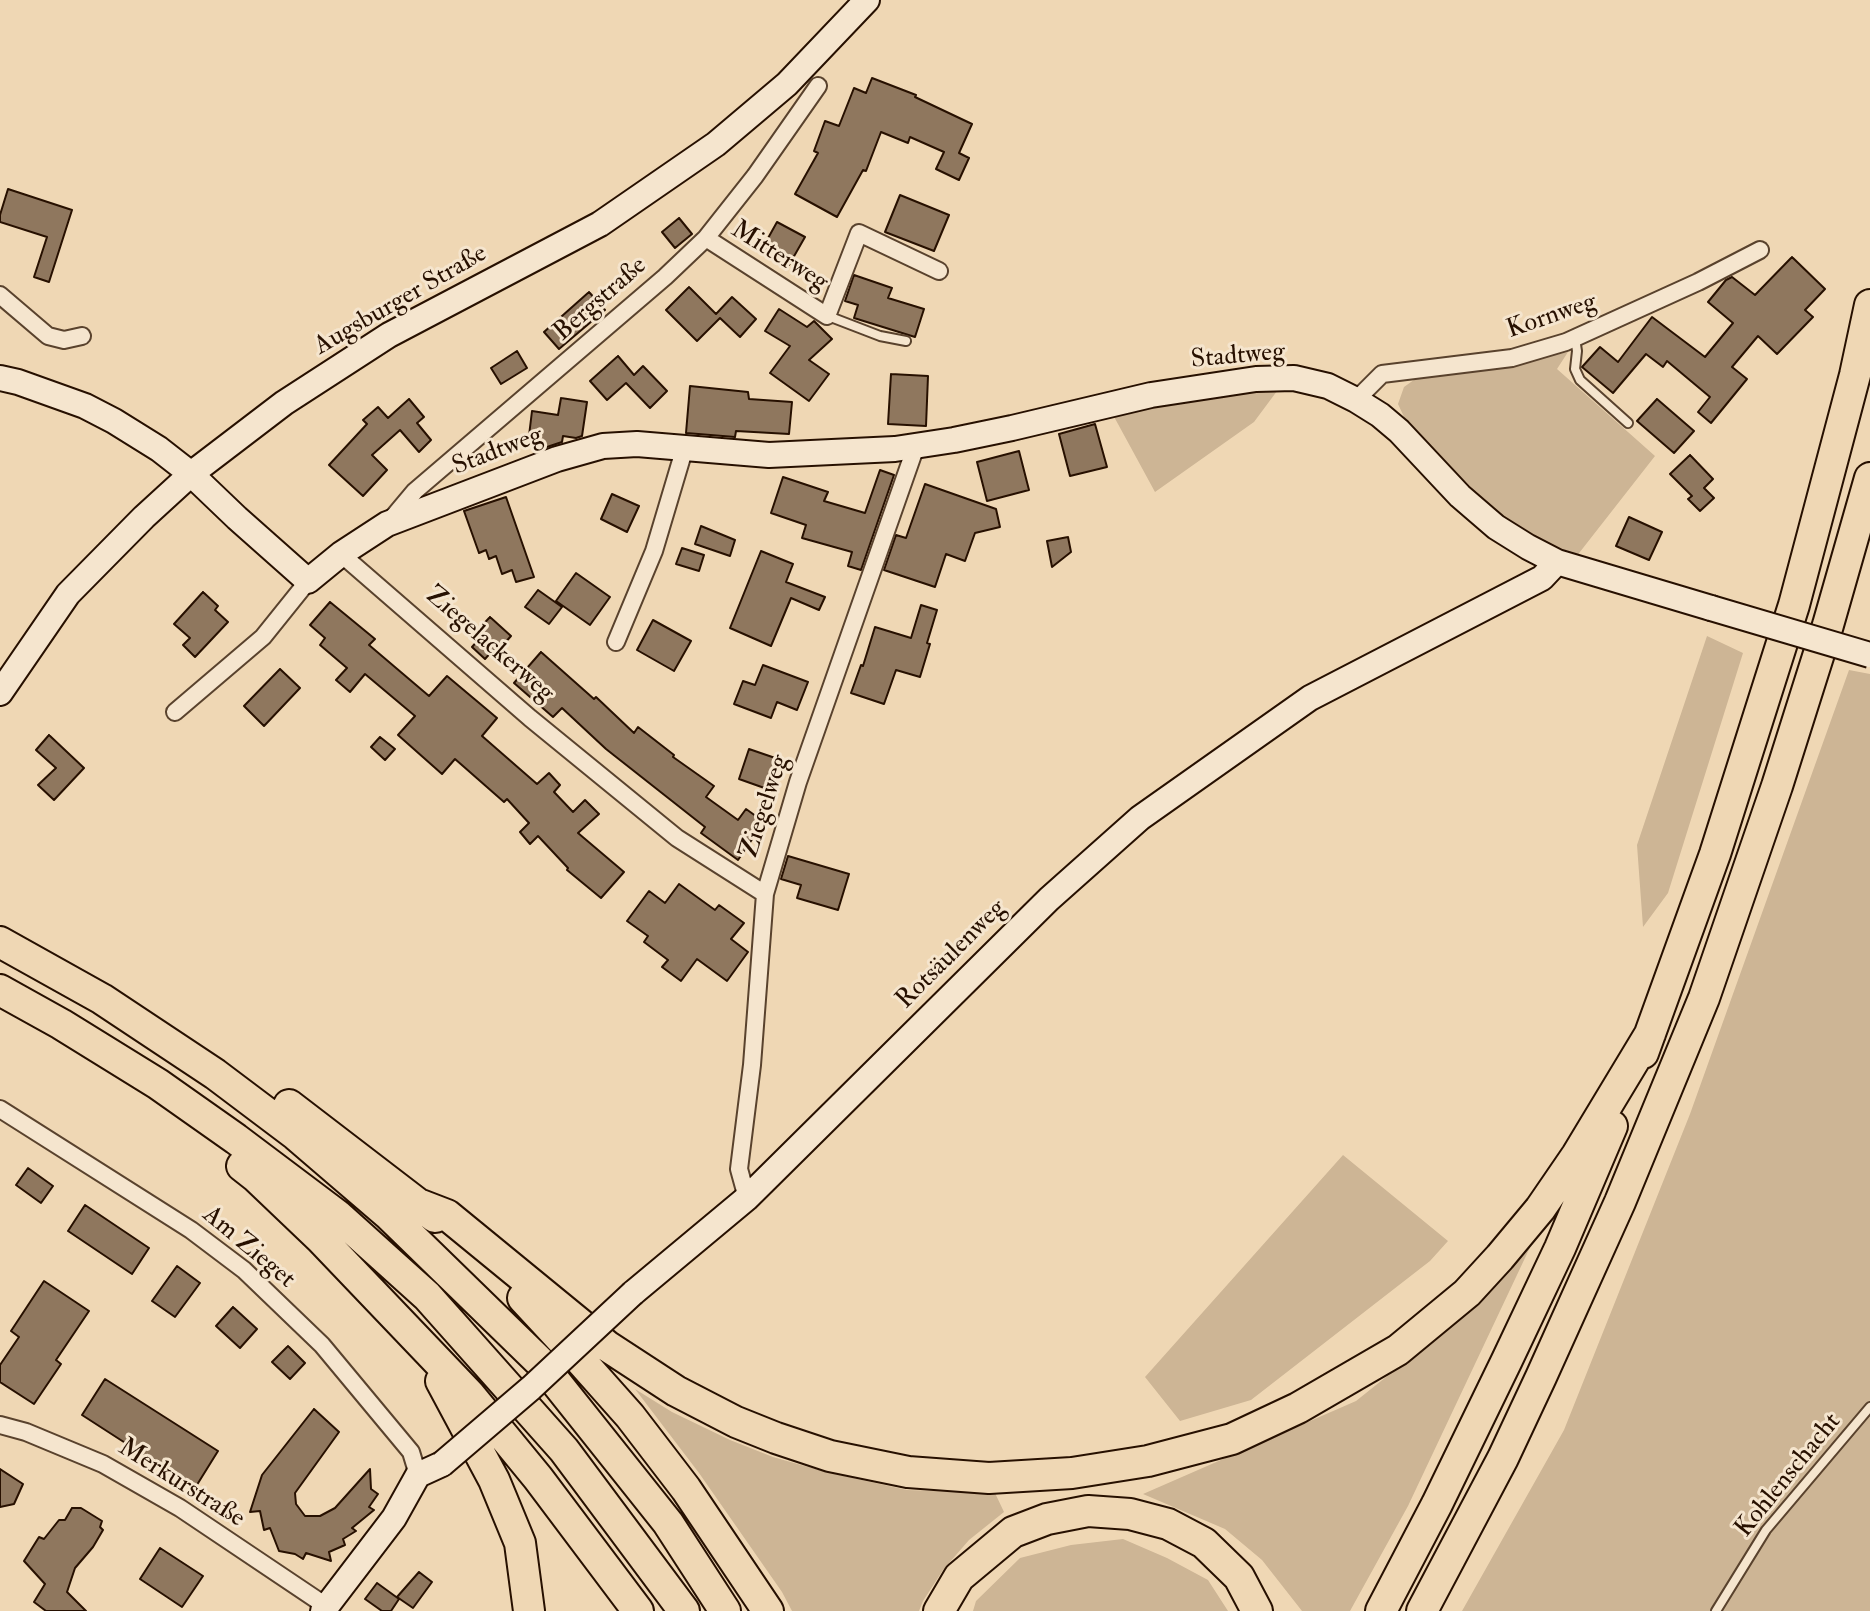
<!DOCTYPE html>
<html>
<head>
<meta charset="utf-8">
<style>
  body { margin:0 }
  canvas { display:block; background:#efd7b4 }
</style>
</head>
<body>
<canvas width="1870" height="1611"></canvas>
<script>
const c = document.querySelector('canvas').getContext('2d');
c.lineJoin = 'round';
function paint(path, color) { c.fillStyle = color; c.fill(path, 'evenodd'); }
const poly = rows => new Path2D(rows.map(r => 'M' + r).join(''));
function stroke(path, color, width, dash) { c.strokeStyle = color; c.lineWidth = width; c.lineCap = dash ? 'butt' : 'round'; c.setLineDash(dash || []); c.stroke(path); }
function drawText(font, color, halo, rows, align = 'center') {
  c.font = font + ' "IM FELL Double Pica",serif'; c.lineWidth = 6; c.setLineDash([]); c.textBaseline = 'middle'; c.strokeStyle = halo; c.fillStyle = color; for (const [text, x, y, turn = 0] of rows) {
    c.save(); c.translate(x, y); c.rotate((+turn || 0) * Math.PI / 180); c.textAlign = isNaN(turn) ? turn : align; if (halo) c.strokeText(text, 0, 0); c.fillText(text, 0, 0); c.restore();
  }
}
paint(poly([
  [1568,352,1557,369,1655,456,1576,557,1551,545,1495,512,1405,419,1398,404,1404,387,1418,377,1524,362],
  [1280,387,1254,422,1155,492,1112,413],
  [1707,636,1743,653,1668,893,1643,927,1637,845],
  [1849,670,1870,674,1870,1611,1462,1611,1564,1430,1690,1114],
  [1343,1155,1448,1241,1430,1261,1251,1400,1180,1421,1145,1377],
  [1533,1241,1408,1506,1350,1611,1302,1611,1262,1560,1225,1529,1143,1494,1356,1401,1460,1318],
  [635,1389,672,1412,730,1440,773,1457,826,1472,907,1490,995,1493,1004,1512,969,1540,943,1570,923,1601,919,1611,792,1611,782,1592,699,1473],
  [1123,1539,1167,1558,1208,1580,1228,1611,973,1611,976,1601,1020,1558,1071,1545]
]), '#cdb595');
const building = poly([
  [872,78,916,95,915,97,972,124,959,153,969,158,959,180,936,169,944,152,910,137,908,143,881,132,866,171,863,170,837,217,795,194,818,153,814,151,825,121,839,126,854,88,866,93,872,78],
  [8,189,72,210,49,282,34,277,47,237,0,222,0,215,8,189],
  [900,195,949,215,934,251,885,232,900,195],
  [679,218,692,234,675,248,662,232,679,218],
  [777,222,805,237,789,265,762,249,777,222],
  [1792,257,1825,289,1805,310,1813,317,1777,354,1758,336,1732,367,1747,379,1711,423,1698,412,1710,397,1667,361,1663,367,1646,354,1613,393,1582,367,1600,347,1618,362,1652,317,1705,357,1733,323,1708,302,1726,280,1732,277,1755,295,1792,257],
  [854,275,892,288,888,298,924,309,915,337,854,318,858,305,845,301,854,275],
  [689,287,716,314,732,297,756,319,740,337,720,318,697,341,666,310,689,287],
  [589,292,605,310,559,349,544,332,589,292],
  [779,309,807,327,814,321,832,339,809,360,829,374,809,401,770,373,790,346,765,331,779,309],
  [517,351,527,368,501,384,491,368,517,351],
  [618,356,634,375,643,366,667,391,650,408,626,383,607,400,590,381,618,356],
  [891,374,928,376,926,426,888,424,891,374],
  [690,386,748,392,749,399,792,402,789,434,736,431,735,437,686,433,690,386],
  [561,398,587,402,582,436,576,438,563,436,562,442,547,447,528,444,532,411,558,415,561,398],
  [409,399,424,417,417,423,431,440,419,452,400,430,372,455,387,470,363,496,329,465,367,424,363,420,378,407,388,418,409,399],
  [1657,399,1694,431,1674,453,1637,421,1657,399],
  [1095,424,1107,467,1070,476,1059,434,1095,424],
  [1019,451,1029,490,987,501,977,462,1019,451],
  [1690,455,1713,479,1704,488,1714,498,1700,511,1688,499,1692,496,1670,474,1690,455],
  [880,470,894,475,861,570,848,566,852,552,802,538,806,525,771,513,783,477,828,492,824,501,865,513,880,470],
  [925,484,996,509,1000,527,975,533,965,561,946,554,935,587,884,570,896,535,906,538,925,484],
  [612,494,639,506,627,532,601,519,612,494],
  [506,497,534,577,516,582,512,570,502,574,496,556,489,559,486,550,479,553,464,511,506,497],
  [1629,517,1662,532,1649,560,1616,546,1629,517],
  [701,526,735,540,730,556,695,544,701,526],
  [1068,537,1071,552,1052,567,1047,541,1068,537],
  [682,548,704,555,699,571,676,564,682,548],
  [761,551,793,564,786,582,825,597,819,610,791,598,771,646,730,628,761,551],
  [576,573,610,597,590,625,556,601,576,573],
  [538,590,562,607,549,624,525,607,538,590],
  [203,592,218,606,215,610,228,622,195,657,183,645,190,638,174,624,203,592],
  [330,602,375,639,369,645,429,696,447,676,497,718,482,736,537,784,549,773,560,785,554,792,573,812,585,800,599,814,578,833,624,872,601,898,567,870,568,868,538,836,530,844,520,832,529,823,507,799,504,802,455,759,442,774,398,735,415,716,365,674,350,692,336,680,347,668,320,645,325,638,310,625,330,602],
  [921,605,937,610,927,643,930,644,920,677,896,670,884,704,851,693,861,665,863,666,875,627,911,638,921,605],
  [490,617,511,636,496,653,493,650,485,659,472,647,480,638,475,633,490,617],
  [653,620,691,641,674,671,637,650,653,620],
  [541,652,594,699,596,697,634,733,638,727,674,755,673,757,714,786,706,797,738,820,746,809,767,824,756,841,753,838,738,860,701,833,705,827,606,749,562,708,553,717,514,683,541,652],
  [763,665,808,682,797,710,777,702,771,718,734,704,743,681,755,685,763,665],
  [280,669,300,688,264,726,244,706,280,669],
  [49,735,84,768,54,800,38,785,56,768,36,750,49,735],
  [380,737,395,749,385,760,371,747,380,737],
  [749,749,781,760,770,790,739,779,749,749],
  [788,856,849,874,838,910,797,898,801,885,781,879,788,856],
  [679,884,715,910,719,905,744,923,731,939,748,952,727,981,697,959,681,981,662,967,668,960,644,942,648,936,627,921,649,891,665,903,679,884],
  [28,1168,53,1186,41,1203,16,1185,28,1168],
  [85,1205,149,1248,132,1274,68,1231,85,1205],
  [177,1266,200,1283,175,1317,152,1301,177,1266],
  [44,1281,89,1311,56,1360,61,1364,34,1404,0,1382,0,1365,19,1337,11,1331,44,1281],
  [233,1307,257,1329,240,1348,216,1326,233,1307],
  [288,1346,305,1363,290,1379,272,1362,288,1346],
  [105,1379,218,1451,195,1488,82,1415,105,1379],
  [314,1409,339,1432,295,1493,296,1504,305,1516,320,1516,335,1508,370,1469,371,1489,378,1494,369,1507,374,1510,352,1528,356,1531,343,1539,345,1545,329,1552,331,1561,306,1553,303,1559,295,1554,279,1551,270,1528,264,1530,260,1511,250,1512,262,1475,314,1409],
  [0,1469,23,1484,14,1504,0,1507,0,1469],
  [72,1508,81,1508,102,1521,100,1527,103,1530,93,1547,75,1568,67,1592,86,1611,46,1611,34,1602,45,1584,24,1561,39,1537,44,1539,59,1520,65,1520,72,1508],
  [160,1548,203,1576,182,1607,140,1579,160,1548],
  [419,1572,432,1582,413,1608,397,1597,419,1572],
  [377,1583,399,1599,391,1611,382,1611,365,1599,377,1583]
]);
paint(building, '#8f775e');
stroke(building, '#271000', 2);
const lane = poly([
  [828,316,880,336,906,341],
  [1575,338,1577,351,1575,369,1580,380,1628,423],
  [1716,1611,1766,1530,1870,1407]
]);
const street = poly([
  [706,238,827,316,859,233,939,271],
  [0,295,48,336,64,340,82,336],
  [1356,400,1382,374,1512,358,1566,342,1698,282,1760,250],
  [389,522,415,491,665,277,706,238,755,176,818,86],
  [341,554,530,718,677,838,765,894],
  [616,642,654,551,685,447],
  [175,712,263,637,308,581],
  [0,1109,191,1230,244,1270,322,1345,411,1452,418,1475],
  [747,1198,739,1169,752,1065,765,894,798,782,916,446],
  [0,1425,26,1432,103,1464,180,1508,326,1606]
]);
const secondary = poly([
  [0,378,18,382,85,406,114,421,159,449,191,474,237,518,308,581,341,554,387,524,557,459,603,446,637,444,769,455,895,449,954,440,1012,428,1151,395,1256,379,1294,378,1328,386,1356,400,1380,415,1399,431,1460,496,1496,527,1528,547,1557,562,1711,608],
  [0,693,68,594,144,517,191,474,284,403,389,335,600,224,716,144,787,84,867,0],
  [633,1293,747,1198,1049,899,1140,818,1310,698,1542,578,1557,562],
  [323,1611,394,1518,418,1475,442,1464]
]);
const highway = poly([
  [0,942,102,999,215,1074,296,1135,388,1214,539,1361,668,1523,725,1611],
  [0,990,61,1024,158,1084,236,1139,337,1215,427,1296,564,1450,684,1611],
  [1643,1053,1715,854,1794,605,1855,375,1870,305],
  [289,1105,435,1217],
  [242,1166,256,1177,321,1239,469,1394,538,1478,638,1611],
  [421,1205,447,1215,607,1346,676,1391,736,1422,776,1438,830,1456,908,1472,989,1478,1072,1473,1148,1461,1232,1439,1298,1408,1398,1350,1467,1293,1500,1257,1540,1209,1577,1155,1650,1034],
  [523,1298,574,1353,630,1416,686,1489,768,1611],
  [441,1381,494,1480,520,1543,529,1611],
  [939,1611,959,1577,1013,1532,1047,1519,1088,1511,1130,1514,1168,1524,1204,1543,1239,1577,1257,1611],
  [1381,1611,1437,1504,1507,1360,1560,1248,1612,1126],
  [1422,1611,1503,1458,1541,1377,1620,1202,1704,998,1777,786,1828,625,1870,478]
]);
stroke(lane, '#59422d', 12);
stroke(street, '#59422d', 20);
stroke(secondary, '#271000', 28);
stroke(highway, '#271000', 34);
stroke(lane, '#f5e5ce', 8);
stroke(street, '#f5e5ce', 16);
stroke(secondary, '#f5e5ce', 24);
stroke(highway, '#efd7b4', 30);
const secondaryBridge = poly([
  [1711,608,1870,655],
  [442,1464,531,1388,633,1293]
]);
stroke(secondaryBridge, '#271000', 28, []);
stroke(secondaryBridge, '#f5e5ce', 24);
drawText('26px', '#271000', '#f5e5ce', [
  ["Mitterweg",779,257,32],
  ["Bergstraße",601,300,-41],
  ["Augsburger Straße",401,301,-30],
  ["Kornweg",1552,317,-19],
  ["Stadtweg",1238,357,-5],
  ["Stadtweg",498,452,-21],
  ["Ziegelackerweg",489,645,41],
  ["Ziegelweg",766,807,-72],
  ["Rotsäulenweg",952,955,-45],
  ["Am Zieget",248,1248,40],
  ["Kohlenschacht",1789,1476,-51],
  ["Merkurstraße",181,1484,32]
]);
</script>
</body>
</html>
